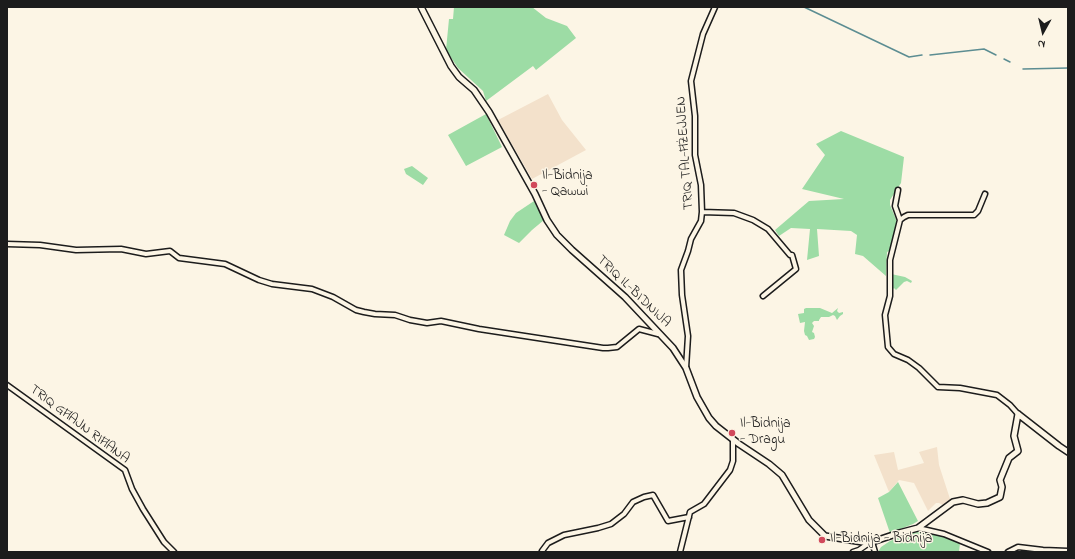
<!DOCTYPE html>
<html>
<head>
<meta charset="utf-8">
<style>
  body { margin:0 }
  #map { position:relative; width:1075px; height:559px; overflow:hidden; background:#fcf5e5; font-family:"Indie Flower",sans-serif }
  canvas { display:block }
  .frame { position:absolute; inset:0; border:8px solid #1c1c1c; pointer-events:none }
  .north { position:absolute; left:1023px; top:12px; width:40px; height:40px; -webkit-text-stroke:3px #fcf5e5; paint-order:stroke; rotate:188deg; font-size:11px; font-weight:700; line-height:16px; text-align:center; color:#1c1c1c }
  .north::after { content:''; display:block; margin:auto; width:14px; height:18px; background:#1c1c1c; clip-path:polygon(50% 0,100% 100%,50% 72%,0 100%) }
</style>
</head>
<body>
<div id="map">
<canvas width="1075" height="559"></canvas>
<div class="frame"></div>
<div class="north">N</div>
</div>
<script>
const c = document.querySelector('canvas').getContext('2d');
c.lineJoin = 'round';
function paint(path, color) { c.fillStyle = color; c.fill(path, 'evenodd'); }
const poly = rows => new Path2D(rows.map(r => 'M' + r).join(''));
function stroke(path, color, width, dash) { c.strokeStyle = color; c.lineWidth = width; c.lineCap = dash ? 'butt' : 'round'; c.setLineDash(dash || []); c.stroke(path); }
function drawText(font, color, halo, rows, align = 'center') {
  c.font = font + ' "Indie Flower",sans-serif'; c.lineWidth = 3; c.setLineDash([]); c.textBaseline = 'middle'; c.strokeStyle = halo; c.fillStyle = color; for (const [text, x, y, turn = 0] of rows) {
    c.save(); c.translate(x, y); c.rotate((+turn || 0) * Math.PI / 180); c.textAlign = isNaN(turn) ? turn : align; if (halo) c.strokeText(text, 0, 0); c.fillText(text, 0, 0); c.restore();
  }
}
paint(poly([
  [548,94,562,120,586,150,532,179,498,120],
  [937,447,939,465,951,502,943,505,939,503,936,503,928,511,914,483,899,480,889,492,874,455,894,452,898,470,924,463,919,452]
]), '#f3e1cb');
paint(poly([
  [454,7,532,7,546,18,567,26,576,38,536,70,533,66,486,101,483,91,458,68,446,50,449,19,453,19],
  [486,114,502,147,466,166,448,135],
  [841,131,904,157,901,183,890,200,890,205,898,224,889,251,887,252,886,276,863,256,855,254,857,235,851,231,817,229,819,256,807,260,810,229,791,228,779,236,775,230,809,201,844,199,802,189,825,155,816,144],
  [412,166,428,178,423,185,406,174,404,169],
  [534,201,544,220,532,230,519,243,504,235,510,221,516,213],
  [891,274,905,277,912,281,911,283,907,281,904,282,896,290,894,288,891,291],
  [806,308,820,308,832,313,838,308,837,311,839,313,843,312,843,314,840,316,837,320,835,316,833,315,829,317,821,317,819,320,819,321,814,321,812,323,814,326,812,332,814,333,815,337,814,339,809,340,807,336,805,335,804,331,805,322,800,323,798,314,804,313,804,309],
  [898,482,918,521,913,524,890,533,878,498,889,492],
  [916,531,921,531,946,537,960,543,959,552,878,552,881,547,890,541]
]), '#9ddca5');
stroke(poly([
  [804,7,909,57,922,55],
  [930,55,984,49,996,55],
  [1004,59,1010,62],
  [1023,69,1068,68]
]), '#5c8d92', 1.5);
const minor = poly([
  [898,190,895,206,900,220,890,260,890,296,885,315,888,347,894,354,908,360,919,368,938,387,960,388,997,395,1010,405,1018,414],
  [702,212,734,213,753,220,768,229,790,255,792,255,796,269,763,296],
  [900,220,904,217,908,215,974,215,978,211,985,194],
  [7,244,40,245,76,250,121,249,146,254,170,251,179,258,225,264,259,280,272,284,312,289,333,297,356,310,364,312,375,314,395,315,410,320,427,323,441,321,479,329,603,348,608,348,617,347,639,329,658,334],
  [686,368,688,336,682,295,681,270,688,251,691,239,701,221,702,212,701,185,695,155,695,116,691,81,703,34,715,7],
  [7,385,125,470,132,489,143,509,164,542,174,552],
  [918,528,944,534,988,552],
  [872,542,875,552],
  [542,551,548,543,564,535,598,528,611,524,624,514,633,502,644,497,653,495,668,521,689,517],
  [680,552,690,512,704,504,730,470,733,461,733,439],
  [853,552,859,550,869,543],
  [1008,552,1018,547,1043,550,1068,551]
]);
const tertiary = poly([
  [421,7,451,66,459,77,474,90,489,112,535,194,547,220,557,235,572,250,625,297,673,348,686,368,697,397,709,418,716,426,739,444,769,464,782,475,809,520,825,536,869,543,899,533,918,528,953,502,963,500,978,504,987,503,1000,497,1002,487,1000,480,1009,458,1018,451,1014,436,1018,414],
  [1018,414,1059,446,1068,452]
]);
stroke(minor, '#1c1c1c', 7);
stroke(tertiary, '#1c1c1c', 8);
stroke(minor, '#fcf5e5', 4);
stroke(tertiary, '#fcf5e5', 5);
for (const [x, y, r, color] of [
  [534,185,4,"#d1495b"],
  [732,433,4,"#d1495b"],
  [822,540,4,"#d1495b"]
]) { const dot = new Path2D(); dot.arc(x, y, r, 0, 2 * Math.PI); c.fillStyle = color; c.fill(dot); stroke(dot, '#fcf5e5', 1.5); }
drawText('14px', '#1c1c1c', '#fcf5e5', [
  ["TRIQ TAL-ĦŻEJJEN",686,153,-94],
  ["TRIQ IL-BIDNIJA",633,292,44],
  ["TRIQ GĦAJN RIĦANA",79,425,37]
]);
drawText('14px', '#1c1c1c', '#fcf5e5', [
  ["Il-Bidnija",542,177],
  ["- Qawwi",542,193],
  ["Il-Bidnija",740,425],
  ["- Dragu",740,441],
  ["Il-Bidnija - Bidnija",830,540]
], 'left');
</script>
</body>
</html>
